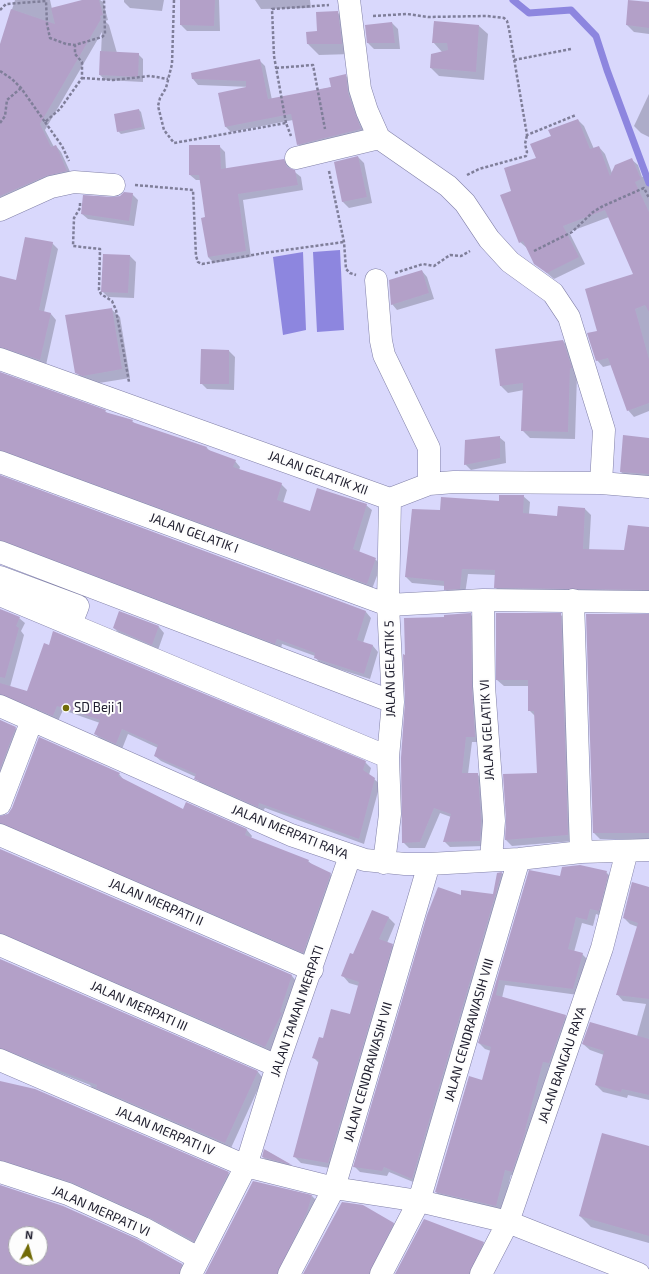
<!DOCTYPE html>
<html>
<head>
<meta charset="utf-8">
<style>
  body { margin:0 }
  #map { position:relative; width:649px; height:1274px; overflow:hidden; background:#d9d8fc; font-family:"Exo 2",sans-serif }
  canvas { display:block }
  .north { position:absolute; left:8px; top:1226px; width:40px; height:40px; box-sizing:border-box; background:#fdfdfd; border:1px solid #a5a5ab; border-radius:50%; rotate:6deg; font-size:11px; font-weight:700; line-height:16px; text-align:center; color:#212030 }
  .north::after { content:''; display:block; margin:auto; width:14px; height:18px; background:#716b07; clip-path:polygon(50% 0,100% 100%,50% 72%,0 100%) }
</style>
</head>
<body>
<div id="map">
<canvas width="649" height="1274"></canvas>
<div class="north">N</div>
</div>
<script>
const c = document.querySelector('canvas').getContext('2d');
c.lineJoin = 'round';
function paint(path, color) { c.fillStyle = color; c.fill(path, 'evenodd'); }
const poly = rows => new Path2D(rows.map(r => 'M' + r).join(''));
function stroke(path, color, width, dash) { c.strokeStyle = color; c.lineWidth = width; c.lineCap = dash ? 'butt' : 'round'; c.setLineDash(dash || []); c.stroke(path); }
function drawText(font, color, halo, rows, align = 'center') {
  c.font = font + ' "Exo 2",sans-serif'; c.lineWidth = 4; c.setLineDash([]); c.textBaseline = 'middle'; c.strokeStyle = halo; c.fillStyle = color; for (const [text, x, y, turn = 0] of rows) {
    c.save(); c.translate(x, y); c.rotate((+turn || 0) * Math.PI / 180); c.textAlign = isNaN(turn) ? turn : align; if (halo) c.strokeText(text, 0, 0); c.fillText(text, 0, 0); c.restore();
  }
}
paint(poly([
  [340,250,344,330,317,332,313,252],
  [303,252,306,330,283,335,273,257]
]), '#8d86df');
paint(poly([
  [15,0,50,0,52,9,86,0,100,0,103,2,108,20,105,21,109,25,117,53,138,54,143,59,143,82,105,80,100,75,102,32,45,130,54,147,56,146,61,152,72,176,0,205,0,47],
  [124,0,164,0,162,11,130,8,124,2],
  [181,0,219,0,220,31,187,31,181,25],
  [255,0,310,0,311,8,261,9],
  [649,3,649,34,634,32,627,25],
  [337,12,348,23,352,54,319,55,308,44],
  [434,22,479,26,488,34,484,80,439,76,431,68,442,52,433,42],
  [392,23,398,29,400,49,374,49,368,43,366,26],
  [259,60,265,66,272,100,332,87,345,75,351,81,367,135,304,150,298,144,293,120,231,132,225,126,251,87,198,85,193,79],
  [649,94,649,137,641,133,634,126],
  [139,110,141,112,145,129,121,134,118,131],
  [578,120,584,126,594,149,599,147,605,154,612,173,631,159,638,165,642,177,649,174,649,411,634,417,628,410,611,365,603,367,597,360,599,331,634,275,609,217,569,232,585,264,554,279,535,263,527,248,520,242,512,191,552,137],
  [219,146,225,152,226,169,284,160,291,169,301,177,303,190,243,200,251,257,214,263,208,257,206,218,201,180,196,180,190,175],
  [358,157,364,163,372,203,349,208,343,202,335,162],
  [132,194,138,200,134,226,88,219,82,214],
  [52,243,58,249,44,312,51,314,56,320,46,365,0,354,0,277,17,282],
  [104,255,130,256,136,262,134,298,108,297,102,291],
  [422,271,427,277,434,299,397,310,392,304],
  [111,309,120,317,130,378,93,384,85,381,76,372],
  [563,341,570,348,577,375,575,439,530,438,522,430,524,390,508,393,500,385],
  [229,351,235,357,234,390,207,389,201,383],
  [0,373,105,411,108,414,132,421,135,424,207,448,211,452,235,461,240,467,239,470,281,484,287,490,283,503,311,512,366,505,372,510,359,553,376,560,381,565,372,589,0,457],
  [499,437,505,442,506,463,471,470,465,464],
  [649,439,649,480,627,477,621,472],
  [0,476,366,612,371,618,363,643,373,646,378,652,370,679,320,663,315,657,315,656,282,644,281,649,0,547],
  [523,496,530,502,529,514,558,517,585,509,591,515,589,551,625,551,649,528,649,595,501,593,495,587,495,575,468,574,465,594,451,595,445,589,445,586,412,583,406,577,441,511,500,502],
  [0,610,19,618,25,623,21,631,24,635,10,687,27,692,365,762,371,768,369,775,380,784,364,844,265,808,263,811,201,784,196,777,161,761,155,756,158,748,128,734,122,749,101,739,95,734,100,723,63,710,58,721,0,700],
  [470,614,476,620,480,742,472,742,468,774,477,774,483,780,485,846,450,847,444,841,451,817,440,813,425,848,409,848,403,842,445,618],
  [560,614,567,621,574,841,512,846,506,840,507,820,538,774,535,716,529,710,529,686,504,686,497,680],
  [649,615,649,839,600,839,594,833],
  [159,627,164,633,158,650,120,634,114,628],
  [0,720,15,728,21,733,0,788],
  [119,774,124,780,184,810,186,803,247,830,252,836,251,838,308,861,314,866,330,874,336,880,309,957,0,830,0,817],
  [0,850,292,976,297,982,271,1052,0,940],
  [529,872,561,877,606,872,612,878,604,917,596,914,593,926,582,923,574,952,582,954,588,960,578,995,505,985,502,998,565,1016,571,1022,555,1069,549,1067,518,1177,511,1175,502,1212,442,1198,436,1192,483,1081,491,1051,485,1049,479,1043],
  [502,873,507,879,418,1184,389,1172,387,1176,360,1172,354,1166,462,896,494,896,498,874],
  [649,888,649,1100,628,1095,627,1098,603,1092,596,1085,604,1055,590,1050,583,1044,637,1036,646,1004,623,1001,617,994,638,927,630,924,624,918],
  [388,917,395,924,387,943,392,945,399,951,335,1169,301,1163,295,1157,319,1063,313,1057,323,1040,350,1015,359,986,349,983,343,976,354,955],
  [0,960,258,1072,263,1078,231,1148,93,1089,90,1085,11,1054,0,1053],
  [0,1082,228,1173,234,1179,200,1247,0,1167],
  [649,1147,649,1243,591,1227,580,1216],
  [265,1150,291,1165,295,1169,269,1163,263,1157],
  [0,1186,182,1264,188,1271,187,1274,0,1274],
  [16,1234,40,1234,40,1258,16,1258],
  [312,1196,318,1202,284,1274,206,1274],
  [393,1223,399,1229,375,1274,304,1274],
  [483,1243,489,1248,475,1274,396,1274]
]), '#0003');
stroke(poly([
  [513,0,529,13,571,10,596,36,607,70,649,183]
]), '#8d86df', 7);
paint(poly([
  [82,0,99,0,103,15,100,16,101,19,40,124,51,147,56,145,67,171,46,176,0,196,0,44,11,9,55,24,51,8],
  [180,0,215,0,214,26,180,25],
  [628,0,649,2,649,28,626,25],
  [338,11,342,44,307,44,306,32,317,31,316,12],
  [434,21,479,25,476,72,430,68,431,54,448,50,447,43,432,43],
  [392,22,395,43,367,43,365,25],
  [100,51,139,53,138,77,99,75],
  [260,59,268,99,331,87,329,78,346,74,348,93,361,129,297,145,291,114,225,127,218,93,246,87,246,81,192,79,191,73],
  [139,109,142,127,117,132,114,114],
  [578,119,590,149,599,146,610,176,615,165,632,158,641,179,635,182,649,212,649,312,645,305,635,309,649,359,649,403,627,411,608,358,596,361,587,333,597,331,585,289,633,274,605,210,563,226,579,257,547,273,534,264,523,241,519,243,500,195,511,191,504,168,536,158,530,144,551,136,548,130],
  [189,145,220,145,221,169,284,159,287,167,295,170,298,185,238,194,246,251,208,257,201,218,205,217,199,175,189,175],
  [358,156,367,197,342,202,334,162],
  [124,192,133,193,129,221,81,214,83,195,113,197,120,196],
  [25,237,53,242,39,310,51,313,40,360,0,347,0,276,16,280],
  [103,254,130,255,128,293,101,292],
  [422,270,429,293,391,305,389,280],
  [112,308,122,369,83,376,75,373,65,315],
  [563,340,572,368,570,368,568,432,521,431,523,383,500,386,495,349],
  [201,349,229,350,229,384,200,384],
  [0,372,106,410,105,412,133,420,132,422,207,447,206,449,236,460,233,467,282,483,277,500,310,511,317,488,367,504,353,549,376,558,367,584,0,450],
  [623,435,649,438,649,474,620,472],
  [500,436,500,458,464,465,465,440],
  [0,475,366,611,357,640,373,645,364,674,314,658,315,653,277,639,275,644,0,540],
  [499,495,524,495,523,513,557,516,558,506,585,508,583,549,624,550,628,525,649,527,649,590,494,588,495,570,462,569,460,589,444,590,444,581,405,577,412,509,440,510,441,497,499,501],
  [0,609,20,617,16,626,19,628,5,678,0,677],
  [119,611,159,626,152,645,113,628],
  [471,613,472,686,475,737,466,737,462,773,478,773,481,821,480,841,443,842,451,814,434,808,420,842,402,843,401,758,405,701,403,654,405,655,404,618,444,617,444,615],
  [496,613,561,613,568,835,505,840,506,820,503,774,537,773,534,711,528,711,528,680,496,680],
  [586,614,649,614,649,833,593,833],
  [53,631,366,761,363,770,375,778,359,839,259,803,258,807,194,779,196,774,154,756,158,745,122,729,116,744,94,734,100,720,57,706,53,716,0,694,0,683,27,691,44,643,49,645],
  [0,720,16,727,0,769],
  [39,737,120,773,118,776,183,809,186,802,247,829,245,835,309,860,308,862,331,873,303,953,0,823,0,816,8,814,12,808],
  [0,849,292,975,280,1012,282,1013,265,1047,0,933],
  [580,865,607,871,606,874,608,875,599,911,590,909,587,920,576,917,568,949,583,953,573,989,499,980,496,995,566,1015,549,1063,543,1062,525,1130,526,1130,512,1172,505,1170,496,1206,435,1192,469,1076,482,1080,491,1047,478,1043,529,870,560,876,562,867],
  [502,872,412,1179,384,1167,382,1171,353,1167,427,915,438,887,461,895,461,890,493,894,497,873],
  [632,882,649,887,649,999,616,995,638,923,623,918],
  [372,910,389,917,379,939,393,944,328,1163,293,1157,319,1060,312,1058,319,1037,323,1038,331,1009,350,1014,359,982,341,976,350,953,353,954],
  [0,959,258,1071,225,1143,96,1088,97,1085,0,1048],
  [590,1022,649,1039,649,1095,622,1089,621,1092,595,1085,604,1051,582,1044],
  [0,1081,35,1089,229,1172,194,1241,148,1217,73,1183,0,1160],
  [602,1133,649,1146,649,1236,579,1216],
  [264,1149,292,1165,262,1157],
  [253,1181,312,1195,307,1212,277,1274,205,1274],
  [0,1185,63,1206,137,1239,182,1264,179,1274,0,1274],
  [16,1234,40,1234,40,1258,16,1258],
  [342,1202,363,1205,394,1223,369,1274,303,1274],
  [424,1219,484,1242,469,1274,395,1274]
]), '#b3a0c8');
const minor = poly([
  [349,0,360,89,367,111,379,138,448,186,465,203,489,239,510,262,553,293,569,317,604,430,601,483],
  [296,158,379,138],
  [0,210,51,187,74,182,114,185],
  [376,280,381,341,384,355,429,448,429,484],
  [0,359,390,499,429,484,454,482,601,483,649,487],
  [0,462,388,605,483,600,649,602],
  [0,552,393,702],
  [0,577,78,606,71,624],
  [0,595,388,757],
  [483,600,484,686,494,821,491,859],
  [573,600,581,852],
  [0,706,291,835,365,860,405,864,429,864,519,859,581,852,649,850],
  [0,804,32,720],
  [0,835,312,970],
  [384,863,390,814,388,757,393,702,388,605,390,499],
  [0,945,277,1066],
  [0,1060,246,1166,334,1188,419,1201,508,1222,639,1274],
  [0,1172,68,1194,143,1228,198,1258],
  [191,1274,246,1166,277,1066,350,856],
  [289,1274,334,1188,429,864],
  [381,1274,419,1201,519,859],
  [481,1274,508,1222,602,948,627,851]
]);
stroke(minor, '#8180a8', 23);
stroke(poly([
  [174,0,172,64,166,88,160,98,158,106,164,130,174,143,286,123,291,136],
  [0,10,6,4,46,1,47,24,50,38,66,44,75,45,102,37,105,34,104,0],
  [373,16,407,14,428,17,487,16,504,18,507,21,509,29,527,135,576,115],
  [514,60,571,49],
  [276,68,313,65,325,129],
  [0,71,12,79,21,88,45,122,60,109,82,78,82,62,75,54,75,45],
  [82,78,113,80,150,76,168,79],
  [45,122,62,146,69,161],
  [0,123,5,116,7,100,21,88],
  [286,123,274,56,272,9,329,5],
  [329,171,344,242,346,269,350,273,356,275],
  [467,175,479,169,526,156,527,152,525,144,527,135],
  [135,185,193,190,196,256,198,262,202,264,264,253,344,242],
  [80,203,80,208,74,218,73,246,100,249,99,290,101,294,112,301,116,310,129,382],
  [534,251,572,232,593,212,603,206,644,188,649,198],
  [395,273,423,264,434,266,450,255,461,256,470,251]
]), '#7f7e99', 2.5, [3, 2]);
stroke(minor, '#fff', 22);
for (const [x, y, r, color] of [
  [66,708,4,"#716b07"]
]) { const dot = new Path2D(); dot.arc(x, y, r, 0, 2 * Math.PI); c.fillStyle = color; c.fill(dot); stroke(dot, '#fdfdfd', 1.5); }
drawText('13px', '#212030', '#fdfdfd', [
  ["JALAN GELATIK XII",318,473,20],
  ["JALAN GELATIK I",194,533,20],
  ["JALAN GELATIK 5",390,669,-91],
  ["JALAN GELATIK VI",487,730,-93],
  ["JALAN MERPATI RAYA",290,832,22],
  ["JALAN MERPATI II",156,902,23],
  ["JALAN MERPATI III",139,1006,24],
  ["JALAN TAMAN MERPATI",297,1011,-71],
  ["JALAN CENDRAWASIH VIII",469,1030,-74],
  ["JALAN BANGAU RAYA",562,1065,-71],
  ["JALAN CENDRAWASIH VII",368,1072,-74],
  ["JALAN MERPATI IV",165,1131,23],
  ["JALAN MERPATI VI",101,1211,24]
]);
drawText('13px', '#212030', '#fdfdfd', [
  ["SD Beji 1",74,708]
], 'left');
</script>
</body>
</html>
